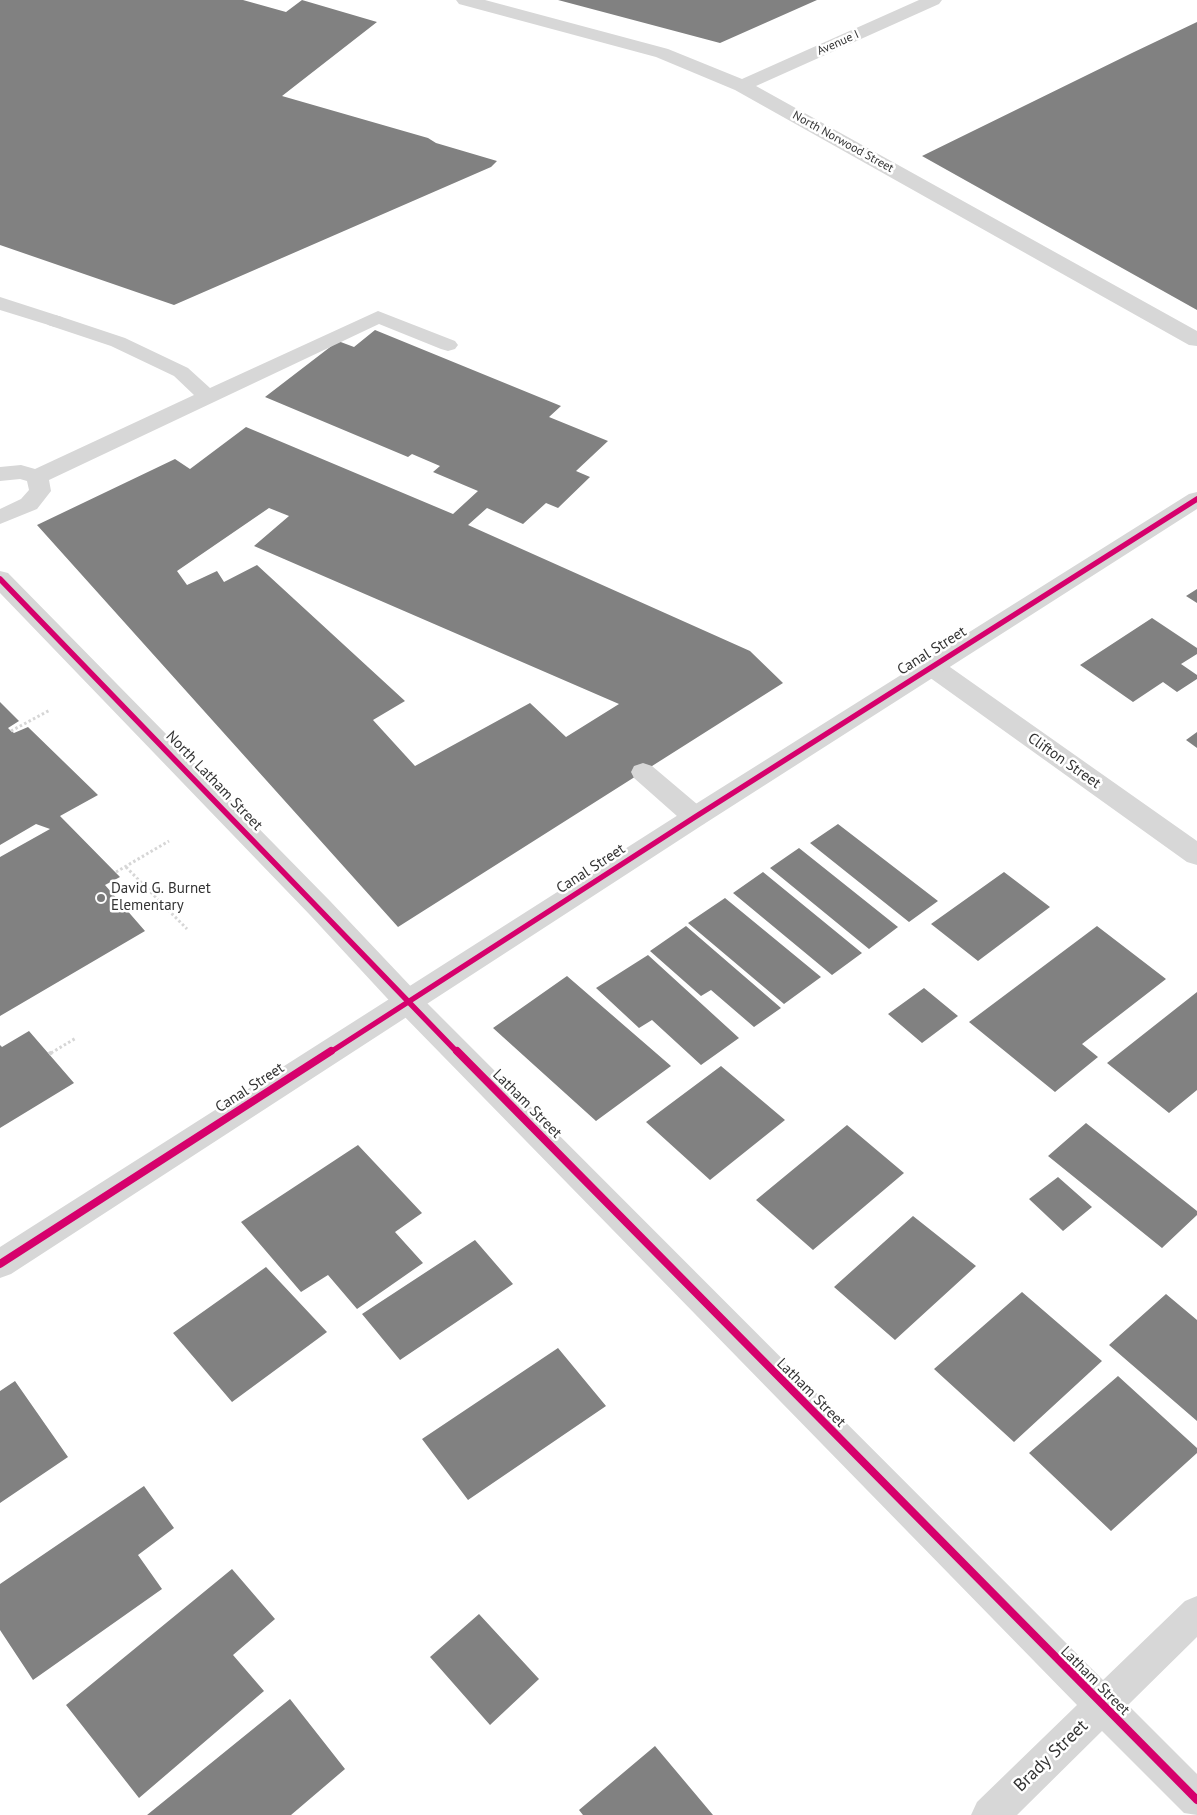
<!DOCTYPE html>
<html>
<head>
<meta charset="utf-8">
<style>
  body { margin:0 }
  canvas { display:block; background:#fff }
</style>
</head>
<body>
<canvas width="1197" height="1815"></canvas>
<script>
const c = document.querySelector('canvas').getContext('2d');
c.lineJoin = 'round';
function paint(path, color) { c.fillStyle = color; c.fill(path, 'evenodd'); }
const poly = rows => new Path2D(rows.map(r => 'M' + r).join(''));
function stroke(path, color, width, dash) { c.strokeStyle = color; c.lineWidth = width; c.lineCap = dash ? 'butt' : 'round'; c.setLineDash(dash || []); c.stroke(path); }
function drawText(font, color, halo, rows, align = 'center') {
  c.font = font + ' "PT Sans",sans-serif'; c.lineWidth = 5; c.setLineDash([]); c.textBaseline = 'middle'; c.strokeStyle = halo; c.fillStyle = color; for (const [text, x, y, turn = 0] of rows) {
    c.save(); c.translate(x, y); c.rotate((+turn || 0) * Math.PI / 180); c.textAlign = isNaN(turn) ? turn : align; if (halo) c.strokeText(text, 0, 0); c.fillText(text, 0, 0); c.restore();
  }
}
paint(poly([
  [0,0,243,0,286,12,302,0,377,22,282,96,428,138,436,143,497,161,491,167,174,305,0,245],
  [558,0,817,0,720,43],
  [1197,22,1197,310,922,156,1132,53],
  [375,330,561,406,549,417,608,441,576,471,590,477,558,508,546,503,523,524,487,508,468,525,750,651,783,683,398,927,37,525,175,459,190,469,246,427,453,514,478,491,433,472,440,466,412,454,408,457,265,397,338,341,354,347],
  [269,508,289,516,254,546,619,704,566,737,530,703,415,766,373,720,405,701,257,565,224,582,217,571,187,585,177,571],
  [1197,589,1197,603,1186,596],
  [1152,618,1197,648,1197,654,1181,664,1197,675,1197,679,1177,692,1163,682,1133,702,1080,665],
  [0,702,19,721,8,728,11,731,14,733,28,727,98,795,60,816,120,877,105,885,145,931,0,1016,0,857,50,829,36,824,0,845],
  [1197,732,1197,748,1186,740],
  [838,824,938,901,909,922,810,843],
  [799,848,898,927,869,949,770,868],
  [763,872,862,953,832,975,733,893],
  [1004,872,1050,907,978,961,931,924],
  [725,898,821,977,784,1004,688,923],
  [686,926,781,1008,754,1027,711,990,701,996,650,951],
  [1097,926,1166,979,1082,1044,1098,1057,1055,1092,969,1022],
  [648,955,739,1038,701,1065,652,1020,639,1028,596,988],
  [567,976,671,1066,596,1121,493,1028],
  [924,988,958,1016,922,1043,888,1014],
  [1197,992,1197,1090,1169,1113,1107,1063],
  [29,1031,74,1083,0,1128,0,1045,2,1047],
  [721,1066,785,1120,710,1180,646,1122],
  [1086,1123,1197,1211,1197,1215,1162,1248,1048,1156],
  [847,1125,904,1173,813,1250,756,1200],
  [358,1145,422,1213,395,1232,423,1263,357,1309,328,1275,301,1292,241,1222],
  [1058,1177,1092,1207,1063,1231,1029,1199],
  [913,1216,976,1266,895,1340,834,1287],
  [475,1240,513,1284,400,1360,362,1314],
  [266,1267,327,1332,232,1402,173,1333],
  [1022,1292,1102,1361,1014,1442,934,1369],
  [1166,1294,1197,1320,1197,1421,1109,1345],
  [558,1348,606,1406,468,1500,422,1439],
  [1118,1376,1197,1448,1197,1453,1111,1531,1029,1453],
  [15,1381,68,1457,0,1503,0,1391],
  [144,1486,174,1528,138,1555,162,1589,33,1680,0,1630,0,1584],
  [232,1569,275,1619,233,1655,264,1691,139,1798,66,1705],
  [479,1614,539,1679,490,1725,430,1657],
  [290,1699,345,1769,291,1815,147,1815],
  [655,1746,713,1815,583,1815,579,1810]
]), '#818181');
stroke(poly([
  [11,731,50,710],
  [126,867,187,929],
  [116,872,169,841],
  [51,1053,76,1038]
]), '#d6d6d6', 3, [2.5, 2.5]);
stroke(poly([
  [49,1054,54,1051]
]), '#d6d6d6', 4, [3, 3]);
paint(poly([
  [378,311,455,341,458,345,455,349,448,351,441,349,379,324,49,480,51,491,37,509,0,524,0,509,21,499,29,490,27,481,20,479,0,481,0,467,21,465,35,469,194,395,174,376,111,346,48,325,45,321,48,317,55,315,62,317,125,338,188,368,210,388,378,311],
  [643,763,652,766,704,810,708,817,704,824,695,826,686,824,634,778,631,772,634,766,643,763]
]), '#d7d7d7');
paint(poly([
  [456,0,485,0,668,49,742,79,919,0,942,0,939,4,756,86,1197,331,1197,346,1189,345,735,90,656,57,459,4,456,0],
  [0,297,62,317,66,321,62,325,55,327,0,310,0,297],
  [0,571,8,573,330,901,418,994,1103,1680,1185,1601,1197,1596,1197,1637,1128,1705,1197,1774,1197,1815,1184,1813,1102,1731,1017,1815,971,1815,977,1802,1077,1705,398,1010,310,915,0,593,0,571],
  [931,658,940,660,1197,841,1197,865,1187,862,922,672,919,666,922,660,931,658]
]), '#d7d7d7');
paint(poly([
  [1197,492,1197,509,704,824,11,1274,0,1278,0,1247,686,810,1189,494,1197,492]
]), '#d7d7d7');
stroke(poly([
  [0,579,458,1053],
  [329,1053,695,817,1197,499]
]), '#d6006c', 5.5);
stroke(poly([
  [457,1051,1197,1800],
  [0,1264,331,1051]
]), '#d6006c', 8);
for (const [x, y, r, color] of [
  [101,898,5,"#7a7a7a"]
]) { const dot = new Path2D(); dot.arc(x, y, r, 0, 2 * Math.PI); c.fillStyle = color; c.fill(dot); stroke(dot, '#fff', 2); }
drawText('12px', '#333', '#fff', [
  ["Avenue I",838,43,-24],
  ["North Norwood Street",843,142,29]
]);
drawText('15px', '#333', '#fff', [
  ["Canal Street",932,651,-32],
  ["Clifton Street",1064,761,35],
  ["North Latham Street",214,781,46],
  ["Canal Street",591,869,-33],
  ["Canal Street",250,1088,-33],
  ["Latham Street",527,1104,45],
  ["Latham Street",811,1393,45],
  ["Latham Street",1095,1681,45]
]);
drawText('15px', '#333', '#fff', [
  ["David G. Burnet",111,889],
  ["Elementary",111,906]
], 'left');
drawText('18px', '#333', '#fff', [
  ["Brady Street",1051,1756,-44]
]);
</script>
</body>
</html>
